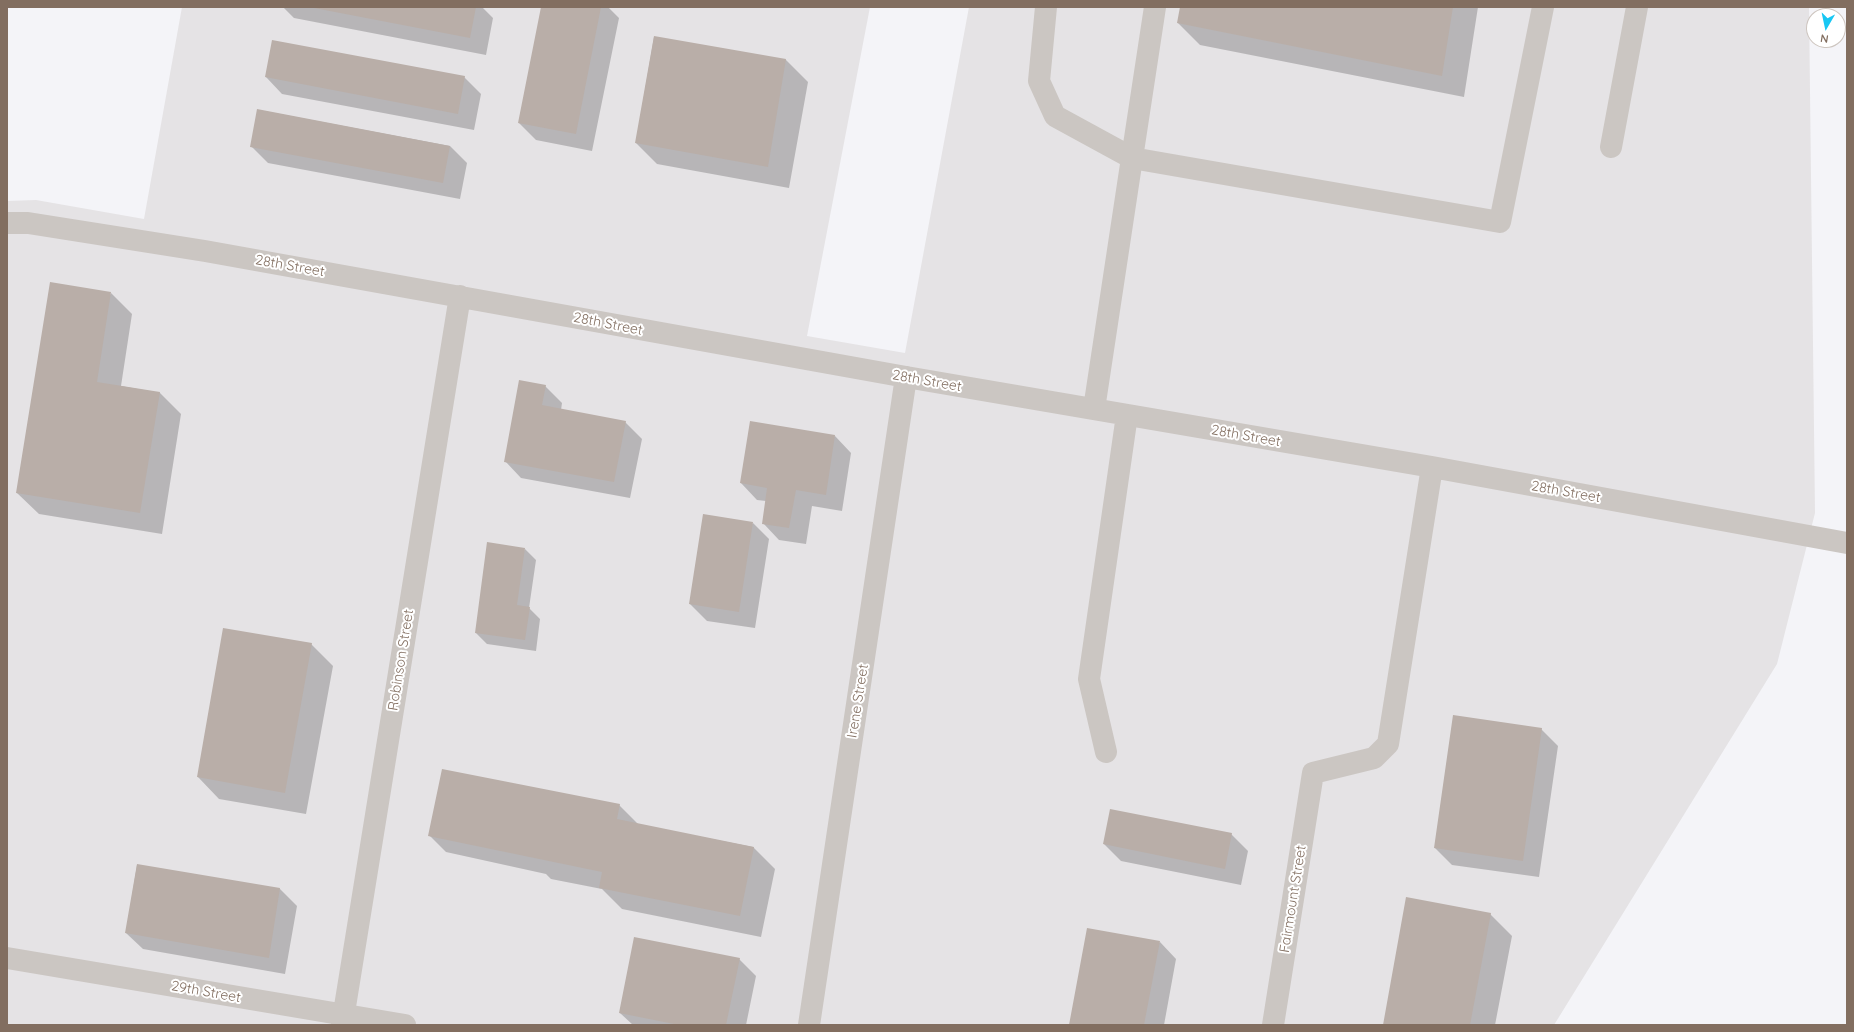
<!DOCTYPE html>
<html>
<head>
<meta charset="utf-8">
<style>
  body { margin:0 }
  #map { position:relative; width:1854px; height:1032px; overflow:hidden; background:#f4f4f8; font-family:Quicksand,sans-serif }
  canvas { display:block }
  .frame { position:absolute; inset:0; border:8px solid #826e60; pointer-events:none }
  .north { position:absolute; left:1806px; top:8px; width:40px; height:40px; box-sizing:border-box; background:#fff; border:1px solid #cdc5bf; border-radius:50%; rotate:189deg; font-size:11px; font-weight:700; line-height:16px; text-align:center; color:#826e60 }
  .north::after { content:''; display:block; margin:auto; width:14px; height:18px; background:#18c7f3; clip-path:polygon(50% 0,100% 100%,50% 72%,0 100%) }
</style>
</head>
<body>
<div id="map">
<canvas width="1854" height="1032"></canvas>
<div class="frame"></div>
<div class="north">N</div>
</div>
<script>
const c = document.querySelector('canvas').getContext('2d');
c.lineJoin = 'round';
function paint(path, color) { c.fillStyle = color; c.fill(path, 'evenodd'); }
const poly = rows => new Path2D(rows.map(r => 'M' + r).join(''));
function stroke(path, color, width, dash) { c.strokeStyle = color; c.lineWidth = width; c.lineCap = dash ? 'butt' : 'round'; c.setLineDash(dash || []); c.stroke(path); }
function drawText(font, color, halo, rows, align = 'center') {
  c.font = font + ' Quicksand,sans-serif'; c.lineWidth = 4; c.setLineDash([]); c.textBaseline = 'middle'; c.strokeStyle = halo; c.fillStyle = color; for (const [text, x, y, turn = 0] of rows) {
    c.save(); c.translate(x, y); c.rotate((+turn || 0) * Math.PI / 180); c.textAlign = isNaN(turn) ? turn : align; if (halo) c.strokeText(text, 0, 0); c.fillText(text, 0, 0); c.restore();
  }
}
paint(poly([
  [182,7,870,7,807,336,905,353,969,7,1809,7,1815,513,1777,664,1554,1025,7,1025,7,201,36,200,144,219]
]), '#e5e3e5');
paint(poly([
  [283,7,482,7,493,18,486,55,294,18],
  [542,7,608,7,619,18,592,151,536,140,519,123],
  [1181,7,1478,7,1464,97,1200,45,1178,23],
  [654,37,786,60,808,82,789,188,657,164,636,143],
  [266,77,464,77,481,94,474,130,282,94],
  [258,110,450,146,467,163,460,199,268,163,251,146],
  [111,293,132,314,121,386,160,393,181,414,162,534,39,514,17,493],
  [545,386,562,403,561,410,625,422,642,439,630,498,521,478,505,461],
  [835,436,851,453,842,511,812,506,806,544,779,540,763,523,766,501,757,500,741,483],
  [753,523,769,539,755,628,707,621,690,604],
  [525,549,536,560,529,608,540,619,536,651,487,644,476,633],
  [311,644,333,666,306,814,219,799,198,777],
  [1541,729,1558,746,1539,877,1452,865,1435,848],
  [619,805,639,825,753,847,775,869,761,937,622,909,602,889,551,879,546,874,446,852,429,835],
  [1231,834,1248,851,1241,885,1121,861,1104,844],
  [137,865,280,889,297,906,285,974,143,949,126,933],
  [1490,914,1512,936,1495,1025,1384,1025],
  [1160,942,1176,959,1164,1025,1070,1025],
  [739,959,756,976,746,1025,633,1025,620,1013]
]), '#0003');
paint(poly([
  [309,7,476,7,470,38],
  [541,7,601,7,576,134,518,123],
  [1180,7,1453,7,1442,76,1177,23],
  [654,36,786,59,768,167,635,143],
  [272,40,465,76,458,114,265,77],
  [257,109,450,146,443,183,250,147],
  [50,282,111,292,97,382,160,392,140,513,16,493],
  [519,380,546,385,542,405,626,421,614,482,504,462],
  [750,421,835,435,826,495,796,490,789,528,762,524,767,488,740,483],
  [703,514,753,522,739,612,689,604],
  [487,542,525,548,517,605,530,607,525,640,475,633],
  [223,628,312,643,285,793,197,777],
  [1453,715,1542,728,1523,861,1434,848],
  [442,769,620,804,617,819,754,847,740,916,599,888,602,872,428,836],
  [1110,809,1232,833,1225,869,1103,844],
  [137,864,280,888,269,958,125,933],
  [1406,897,1491,913,1470,1025,1383,1025],
  [1087,928,1160,941,1144,1025,1069,1025],
  [634,937,740,958,726,1025,679,1025,619,1013]
]), '#b9aea8');
stroke(poly([
  [1046,7,1039,81,1055,116,1132,158,1155,7],
  [1611,147,1637,7],
  [7,223,28,223,205,251,906,377,1432,467,1847,543],
  [1094,409,1132,158,1500,222,1543,7],
  [1106,752,1089,679,1127,415],
  [7,958,405,1025],
  [342,1025,460,296],
  [809,1025,906,377],
  [1273,1025,1313,773,1374,758,1388,744,1432,467]
]), '#cbc6c2', 22);
drawText('14px', '#826e60', '#fff', [
  ["28th Street",290,266,10],
  ["28th Street",608,324,11],
  ["28th Street",927,381,10],
  ["28th Street",1246,436,10],
  ["28th Street",1566,492,10],
  ["Robinson Street",401,660,-81],
  ["Irene Street",858,701,-81],
  ["Fairmount Street",1293,899,-81],
  ["29th Street",206,992,10]
]);
</script>
</body>
</html>
